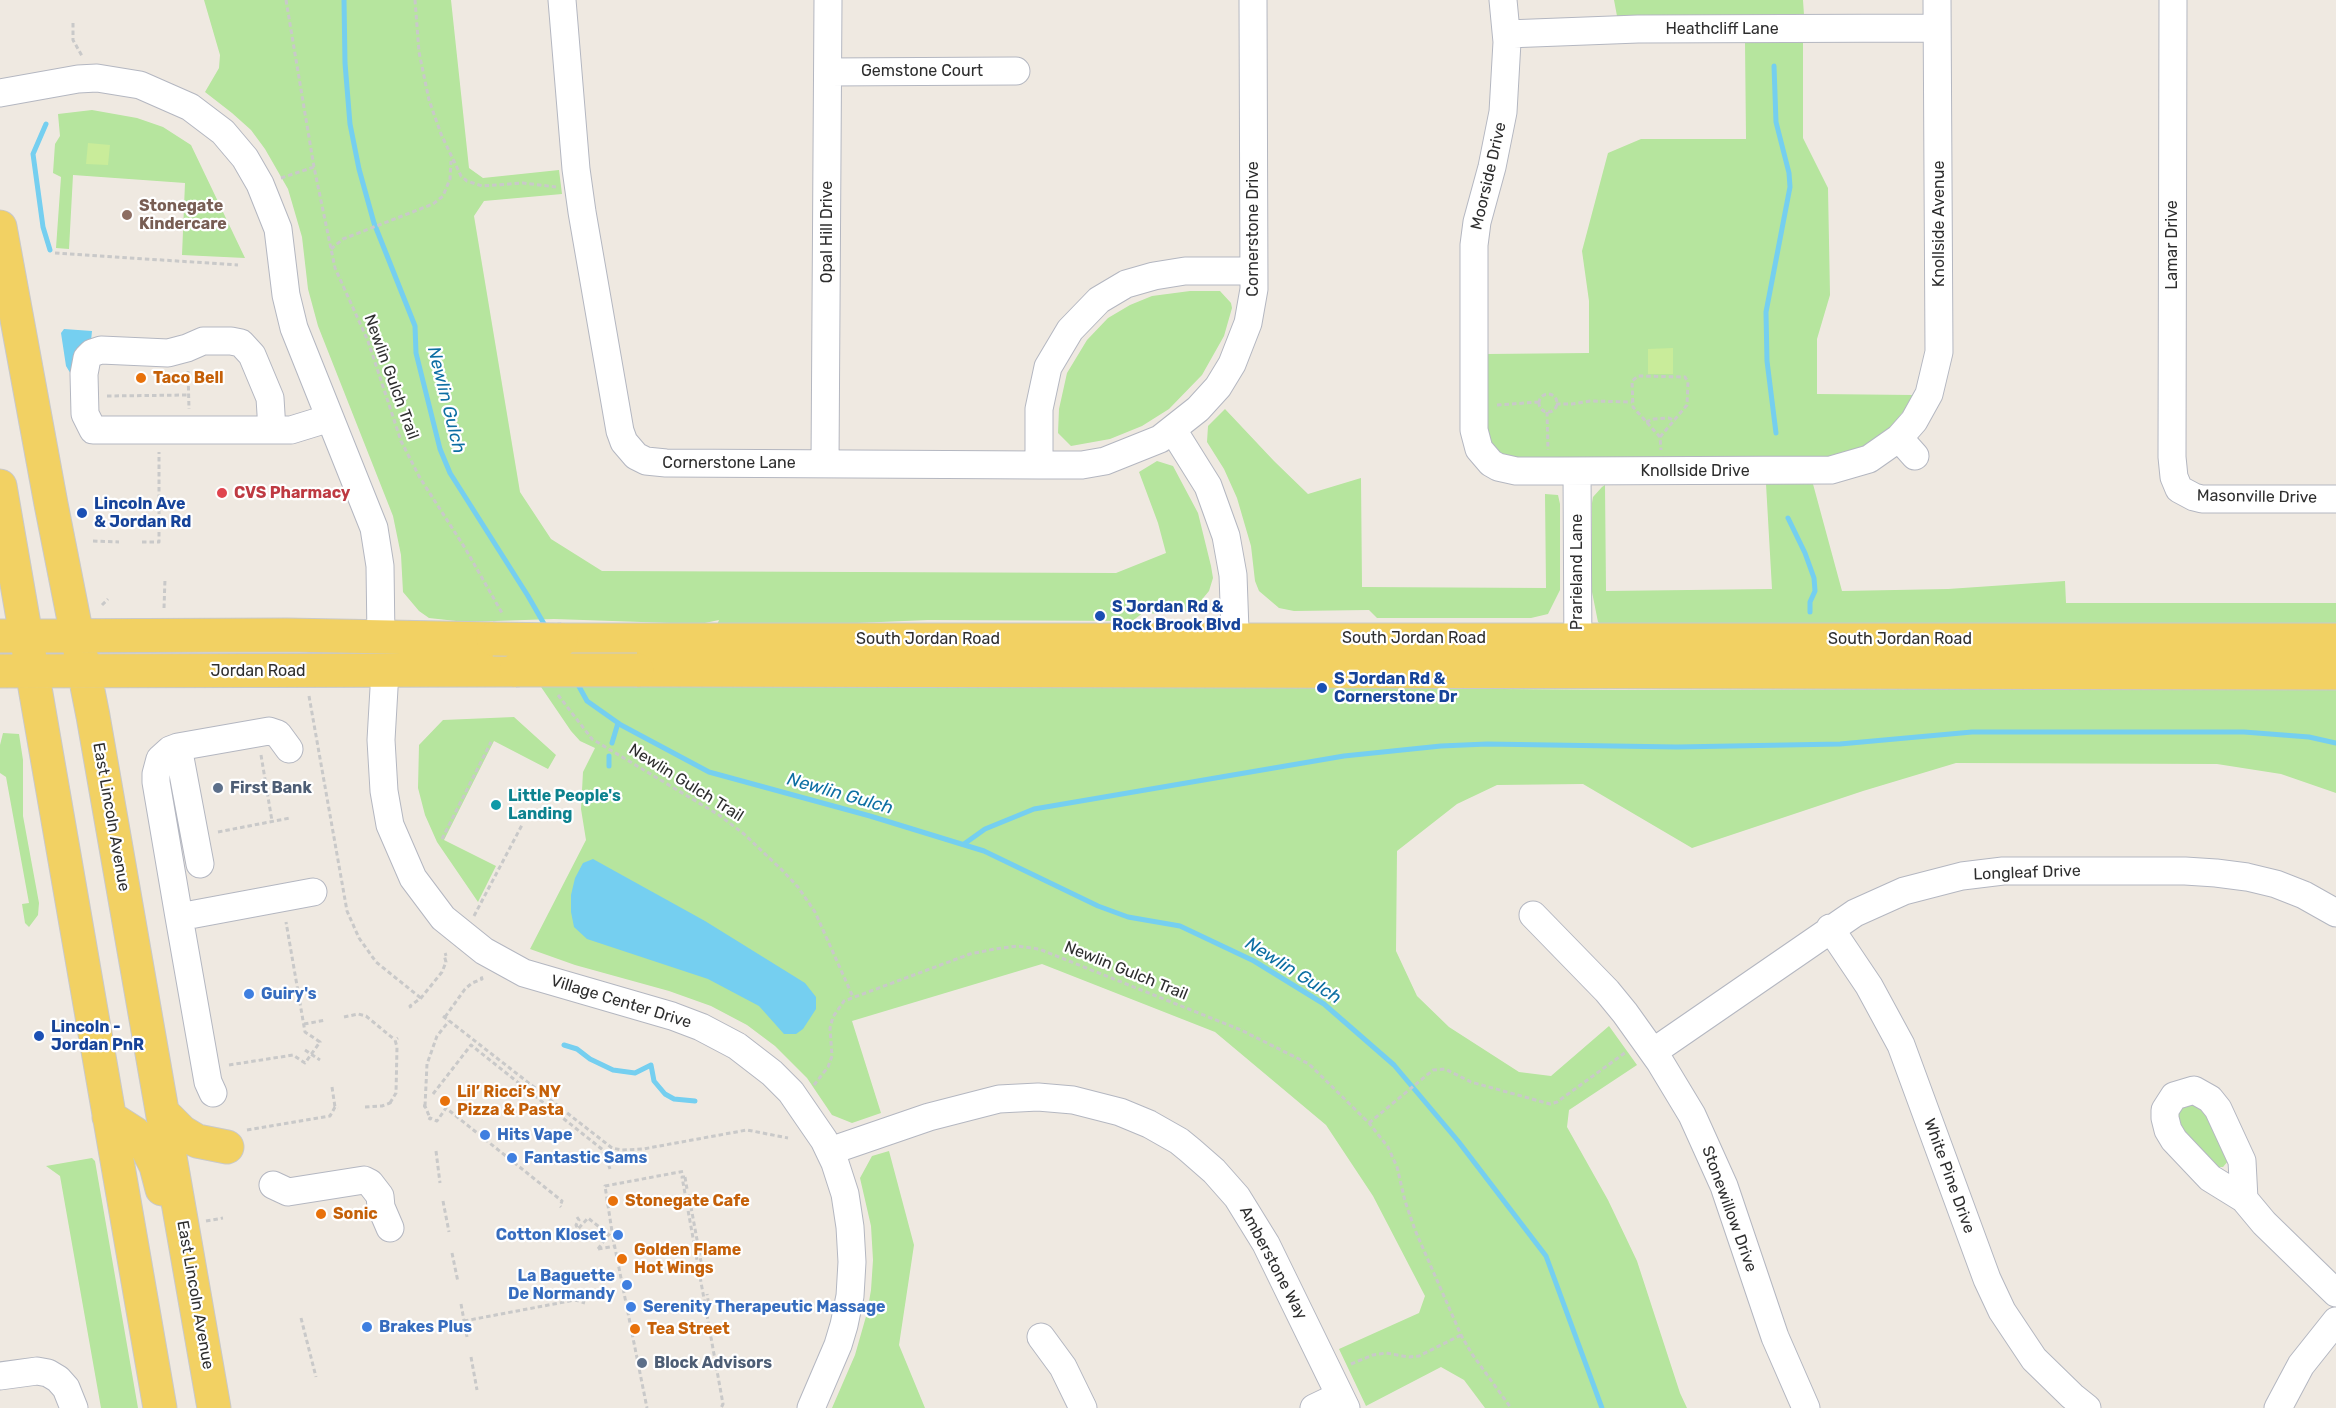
<!DOCTYPE html>
<html>
<head>
<meta charset="utf-8">
<style>
  body { margin:0 }
  canvas { display:block; background:#efe9e1 }
</style>
</head>
<body>
<canvas width="2336" height="1408"></canvas>
<script>
const c = document.querySelector('canvas').getContext('2d');
c.lineJoin = 'round';
function paint(path, color) { c.fillStyle = color; c.fill(path, 'evenodd'); }
const poly = rows => new Path2D(rows.map(r => 'M' + r).join(''));
function stroke(path, color, width, dash) { c.strokeStyle = color; c.lineWidth = width; c.lineCap = dash ? 'butt' : 'round'; c.setLineDash(dash || []); c.stroke(path); }
function drawText(font, color, halo, rows, align = 'center') {
  c.font = font + ' Rubik,sans-serif'; c.lineWidth = 4.5; c.setLineDash([]); c.textBaseline = 'middle'; c.strokeStyle = halo; c.fillStyle = color; for (const [text, x, y, turn = 0] of rows) {
    c.save(); c.translate(x, y); c.rotate((+turn || 0) * Math.PI / 180); c.textAlign = isNaN(turn) ? turn : align; if (halo) c.strokeText(text, 0, 0); c.fillText(text, 0, 0); c.restore();
  }
}
paint(poly([
  [204,0,451,0,469,168,483,178,559,170,562,194,484,201,474,216,520,492,551,539,602,571,1116,573,1166,553,1158,523,1139,472,1157,461,1173,466,1198,513,1211,566,1213,578,1209,591,1199,603,1187,611,1173,614,1143,613,1132,621,928,620,715,629,719,620,700,624,554,619,465,622,429,618,419,611,403,592,401,555,393,516,318,326,308,289,302,237,288,189,265,149,251,130,232,113,205,92,219,68,220,55],
  [1614,0,1803,0,1804,15,1617,16],
  [1803,41,1803,138,1828,188,1830,295,1817,339,1817,394,1914,395,1907,407,1887,431,1865,446,1827,459,1517,458,1500,453,1490,441,1488,433,1487,354,1589,353,1589,301,1582,251,1608,153,1641,139,1746,139,1745,42],
  [92,110,137,118,163,127,191,145,245,258,182,255,185,183,73,175,69,249,56,248,61,177,53,173,55,144,60,136,58,114],
  [1190,291,1220,291,1231,303,1232,308,1224,336,1202,375,1169,409,1142,426,1110,439,1071,446,1058,433,1059,409,1067,373,1087,340,1108,318,1130,305,1152,296],
  [1225,409,1274,461,1308,494,1361,478,1362,587,1546,588,1545,494,1558,495,1560,504,1560,590,1548,614,1531,618,1377,618,1369,610,1294,611,1279,608,1259,591,1255,581,1251,546,1237,498,1224,469,1207,442,1208,426],
  [1766,484,1813,484,1842,591,1948,589,2065,581,2066,603,2336,603,2336,628,1604,627,1598,622,1592,592,1592,503,1593,497,1602,487,1605,485,1606,591,1772,589],
  [1121,682,1386,688,1619,690,2336,688,2336,793,2281,774,2217,764,1956,763,1863,791,1692,848,1583,784,1497,785,1457,804,1397,851,1396,951,1417,996,1449,1027,1519,1072,1551,1076,1609,1026,1637,1065,1569,1110,1567,1127,1608,1200,1637,1261,1680,1393,1687,1408,1485,1408,1464,1380,1441,1367,1366,1406,1339,1349,1419,1313,1425,1296,1373,1196,1326,1125,1215,1032,1042,964,852,1021,881,1113,852,1123,832,1115,807,1078,775,1046,747,1025,711,1006,669,991,575,965,530,949,586,840,581,809,583,772,595,748,580,741,571,731,539,684],
  [514,717,556,755,548,769,494,741,444,840,496,866,478,902,437,842,425,815,418,788,419,745,443,720],
  [3,733,19,734,23,760,23,816,39,903,38,915,29,927,25,923,22,904,29,903,6,777,0,773,0,745],
  [2191,1102,2201,1107,2227,1153,2229,1160,2223,1167,2217,1167,2178,1124,2178,1111,2181,1106],
  [889,1151,914,1245,899,1345,925,1408,832,1408,855,1355,867,1313,871,1290,873,1260,871,1226,860,1178,872,1156],
  [92,1158,95,1161,138,1408,101,1408,60,1176,46,1166]
]), '#b6e59e');
paint(poly([
  [88,143,110,145,108,165,86,164],
  [1673,348,1673,374,1648,374,1648,349]
]), '#c9ec9a');
paint(poly([
  [64,329,92,331,91,341,72,376,66,366,61,333],
  [593,859,705,921,805,983,816,997,816,1009,803,1029,796,1034,784,1034,759,1006,708,979,587,939,574,927,571,912,571,895,575,878,583,863]
]), '#75cff0');
stroke(poly([
  [344,0,345,63,350,124,359,169,374,223,415,326,416,353,440,449,450,473,528,596,547,629],
  [1774,66,1776,122,1789,173,1790,187,1766,312,1767,361,1776,433],
  [46,124,33,154,43,227,50,250],
  [1788,518,1805,553,1814,578,1815,591,1810,602,1810,612],
  [576,681,587,701,621,725,709,772,870,816,984,851,1098,906,1128,917,1180,926,1254,961,1324,1004,1394,1065,1458,1141,1546,1256,1602,1408],
  [612,743,618,723],
  [609,766,609,756],
  [964,844,985,829,1034,809,1344,756,1441,746,1487,744,1677,747,1840,744,1972,732,2244,732,2309,737,2336,743],
  [564,1045,577,1049,590,1059,613,1070,635,1073,651,1065],
  [651,1065,654,1081,665,1094,674,1099,695,1101]
]), '#75cff0', 5);
const minor = poly([
  [562,0,576,169,582,212,620,431,624,442,636,456,646,461,666,463,1039,465,1082,465,1105,461,1160,439,1198,409,1218,387,1232,364,1248,323,1254,289,1253,0],
  [1503,0,1507,42,1503,112,1492,167,1477,222,1474,245,1474,430,1479,449,1491,463,1498,467,1516,471,1558,471,1831,470,1869,459,1899,438,1914,421,1929,394,1939,352,1937,0],
  [2173,0,2172,457,2174,477,2179,489,2194,497,2202,499,2336,499],
  [1507,34,1638,29,1937,28],
  [828,72,1016,71],
  [0,93,78,79,97,78,140,85,190,107,223,132,245,158,260,184,278,229,286,295,294,328,374,528,380,566,381,638],
  [272,430,270,398,252,355,241,343,231,341,203,341,187,348,168,353,101,350,92,353,87,358,84,374,85,414,93,430,291,430,330,418],
  [1173,430,1208,486,1226,536,1233,575,1236,658],
  [1899,438,1915,456],
  [825,463,828,0],
  [1039,465,1039,409,1048,367,1070,330,1099,300,1126,284,1154,276,1185,271,1254,271],
  [1577,471,1578,659],
  [385,671,381,740,384,791,390,825,413,878,443,918,484,951,524,973,672,1016,701,1027,737,1046,772,1073,791,1092,824,1140,835,1163,845,1194,850,1227,852,1262,850,1296,844,1325,838,1345,811,1408],
  [178,747,200,864],
  [289,749,278,734,269,731,178,747,170,750,160,759,156,774,156,782,179,917,313,892],
  [1533,915,1607,991,1625,1013,1660,1062,1692,1115,1724,1186,1775,1337,1806,1408],
  [179,917,208,1082,213,1093],
  [1830,928,1869,986,1901,1045,1987,1279,2002,1311,2034,1359,2072,1396,2087,1408],
  [1653,1052,1855,913,1904,891,1962,876,2003,871,2185,871,2216,873,2247,877,2276,884,2304,895,2336,913],
  [830,1151,929,1117,999,1099,1038,1097,1073,1100,1120,1112,1149,1124,1179,1141,1190,1150,1214,1171,1237,1197,1266,1244,1346,1408],
  [273,1185,288,1192,364,1180,370,1183,380,1196,381,1207,390,1228],
  [2244,1199,2242,1161,2218,1109,2210,1099,2194,1090,2174,1096,2165,1110,2165,1118,2168,1130,2174,1140,2210,1178,2244,1199,2264,1223,2336,1293],
  [1041,1337,1063,1367,1083,1408],
  [0,1376,37,1371,48,1373,58,1379,66,1388,74,1408],
  [1314,1408,1339,1396],
  [2278,1408,2301,1365,2336,1321]
]);
const major = poly([
  [0,227,51,504,93,716,214,1408],
  [0,486,160,1408],
  [0,636,287,635,493,639],
  [561,640,2336,640],
  [637,670,2336,673],
  [0,671,516,670],
  [163,1113,182,1132,197,1141,227,1147],
  [109,1117,134,1133,145,1144,156,1166,162,1189]
]);
stroke(minor, '#b4b7c1', 29);
stroke(major, '#c9c9c9', 35);
stroke(poly([
  [286,0,314,167,335,268,368,341,401,441,420,478,465,548,502,613],
  [415,0,419,52,429,100,441,134,461,176,467,181,482,186,523,183,556,187],
  [73,23,73,40,82,56],
  [281,178,314,167],
  [331,249,343,239,433,204,443,196,450,179,451,161],
  [55,253,238,265],
  [188,371,189,409],
  '1539 403a9 9 0 1 1 18 0a9 9 0 1 1-18 0Z',
  [107,396,188,395],
  [1556,404,1572,404,1590,401,1632,402],
  [1497,405,1539,402],
  [1547,412,1548,450],
  [1646,422,1654,419,1669,418,1675,421],
  [1660,437,1687,405,1688,382,1685,377,1638,376,1632,381,1633,407,1660,437,1661,450],
  [93,541,119,542],
  [142,542,159,542,159,452],
  [102,605,108,599],
  [164,608,165,579],
  [558,695,592,739,719,815,744,834,782,870,798,887,815,912,853,997],
  [309,696,347,911,359,938,376,962,422,999],
  [261,755,272,821],
  [218,832,290,818],
  [442,839,491,742],
  [474,916,522,825],
  [411,1008,410,1006,421,998,442,972,446,962,444,955,447,954],
  [443,1016,612,1148,622,1150,643,1149,747,1130,788,1138],
  [344,1017,358,1014,366,1016,395,1040],
  [445,1017,465,989,472,983,482,979,481,976],
  [304,1024,326,1020],
  [305,1050,320,1060],
  [229,1065,293,1055,305,1063,320,1042,305,1032,286,922],
  [814,1085,828,1067,832,1056,830,1028,833,1017,844,1001,970,954,995,949,1017,946,1039,949,1241,1030,1309,1064,1369,1123,1388,1147,1397,1167,1405,1201,1415,1230,1461,1335,1472,1354,1511,1408],
  [332,1087,335,1107],
  [433,1094,471,1045,603,1150,610,1169],
  [390,1103,396,1093,397,1047,395,1040,398,1038],
  [423,1106,425,1106,430,1118],
  [425,1106,427,1064,437,1036,449,1021],
  [365,1107,382,1106,390,1103,391,1105],
  [429,1120,430,1118,437,1121,446,1108,562,1201,560,1206,561,1207],
  [1369,1123,1433,1070,1445,1069,1471,1082,1550,1104,1557,1102,1626,1052],
  [247,1130,330,1116,335,1107,338,1108],
  [436,1151,440,1183],
  [685,1177,682,1177,723,1404,721,1408],
  [685,1177,687,1189],
  [685,1197,689,1196,702,1267],
  [443,1201,449,1232],
  [577,1217,579,1220,576,1225,578,1229,588,1218,613,1238,647,1408],
  [206,1221,223,1218],
  [613,1238,605,1186,685,1171],
  [598,1249,609,1234],
  [598,1249,615,1246],
  [452,1253,458,1282],
  [461,1304,467,1337],
  [705,1307,709,1306,707,1294],
  [301,1318,316,1377],
  [464,1321,575,1300,585,1303],
  [471,1357,477,1390],
  [1351,1364,1373,1355,1386,1353,1409,1357,1419,1356,1461,1335]
]), '#c9c9c9', 3, [4.5, 3]);
stroke(minor, '#fff', 27);
stroke(major, '#f2d163', 33);
const majorBridge = poly([
  [493,639,561,640],
  [516,670,637,670]
]);
stroke(majorBridge, '#c9c9c9', 35, []);
stroke(majorBridge, '#f2d163', 33);
for (const [x, y, r, color] of [
  [127,215,6,"#8d6e63"],
  [141,378,6,"#e8710a"],
  [222,493,6,"#e0444e"],
  [82,513,6,"#1a4fb4"],
  [1100,616,6,"#1a4fb4"],
  [1322,688,6,"#1a4fb4"],
  [218,788,6,"#5c6f8a"],
  [496,805,6,"#0f9aa8"],
  [249,994,6,"#3f7fe0"],
  [39,1036,6,"#1a4fb4"],
  [445,1101,6,"#e8710a"],
  [485,1135,6,"#3f7fe0"],
  [512,1158,6,"#3f7fe0"],
  [613,1201,6,"#e8710a"],
  [321,1214,6,"#e8710a"],
  [618,1235,6,"#3f7fe0"],
  [622,1259,6,"#e8710a"],
  [627,1285,6,"#3f7fe0"],
  [631,1307,6,"#3f7fe0"],
  [367,1327,6,"#3f7fe0"],
  [635,1329,6,"#e8710a"],
  [642,1363,6,"#5c6f8a"]
]) { const dot = new Path2D(); dot.arc(x, y, r, 0, 2 * Math.PI); c.fillStyle = color; c.fill(dot); stroke(dot, '#fff', 2); }
drawText('16px', '#2e2e2e', '#fff', [
  ["Heathcliff Lane",1722,29],
  ["Gemstone Court",922,71],
  ["Moorside Drive",1489,176,-77],
  ["Knollside Avenue",1939,224,-90],
  ["Cornerstone Drive",1253,229,-90],
  ["Opal Hill Drive",827,232,-90],
  ["Lamar Drive",2172,245,-90],
  ["Newlin Gulch Trail",391,377,70],
  ["Cornerstone Lane",729,463],
  ["Knollside Drive",1695,471],
  ["Masonville Drive",2257,497,1],
  ["Prarieland Lane",1577,572,-90],
  ["South Jordan Road",1414,638],
  ["South Jordan Road",928,639],
  ["South Jordan Road",1900,639],
  ["Jordan Road",258,671],
  ["Newlin Gulch Trail",686,783,32],
  ["East Lincoln Avenue",111,817,80],
  ["Longleaf Drive",2027,873,-2],
  ["Newlin Gulch Trail",1126,971,22],
  ["Village Center Drive",621,1002,17],
  ["White Pine Drive",1949,1176,70],
  ["Stonewillow Drive",1729,1209,70],
  ["Amberstone Way",1273,1263,62],
  ["East Lincoln Avenue",195,1295,80]
]);
drawText('bold 16px', '#785e54', '#fff', [
  ["Stonegate",139,206],
  ["Kindercare",139,224]
], 'left');
drawText('bold 16px', '#c56008', '#fff', [
  ["Taco Bell",153,378],
  ["Lil’ Ricci’s NY",457,1092],
  ["Pizza & Pasta",457,1110],
  ["Stonegate Cafe",625,1201],
  ["Sonic",333,1214],
  ["Golden Flame",634,1250],
  ["Hot Wings",634,1268],
  ["Tea Street",647,1329]
], 'left');
drawText('bold 16px', '#be3a42', '#fff', [
  ["CVS Pharmacy",234,493]
], 'left');
drawText('bold 16px', '#164399', '#fff', [
  ["Lincoln Ave",94,504],
  ["& Jordan Rd",94,522],
  ["S Jordan Rd &",1112,607],
  ["Rock Brook Blvd",1112,625],
  ["S Jordan Rd &",1334,679],
  ["Cornerstone Dr",1334,697],
  ["Lincoln -",51,1027],
  ["Jordan PnR",51,1045]
], 'left');
drawText('bold 16px', '#4e5e75', '#fff', [
  ["First Bank",230,788],
  ["Block Advisors",654,1363]
], 'left');
drawText('bold 16px', '#0d838f', '#fff', [
  ["Little People's",508,796],
  ["Landing",508,814]
], 'left');
drawText('bold 16px', '#366cbe', '#fff', [
  ["Guiry's",261,994],
  ["Hits Vape",497,1135],
  ["Fantastic Sams",524,1158],
  ["Cotton Kloset",606,1235,"right"],
  ["La Baguette",615,1276,"right"],
  ["De Normandy",615,1294,"right"],
  ["Serenity Therapeutic Massage",643,1307],
  ["Brakes Plus",379,1327]
], 'left');
drawText('italic 18px', '#0d6fa3', '#fff', [
  ["Newlin Gulch",446,400,76],
  ["Newlin Gulch",840,794,16],
  ["Newlin Gulch",1293,971,32]
]);
</script>
</body>
</html>
